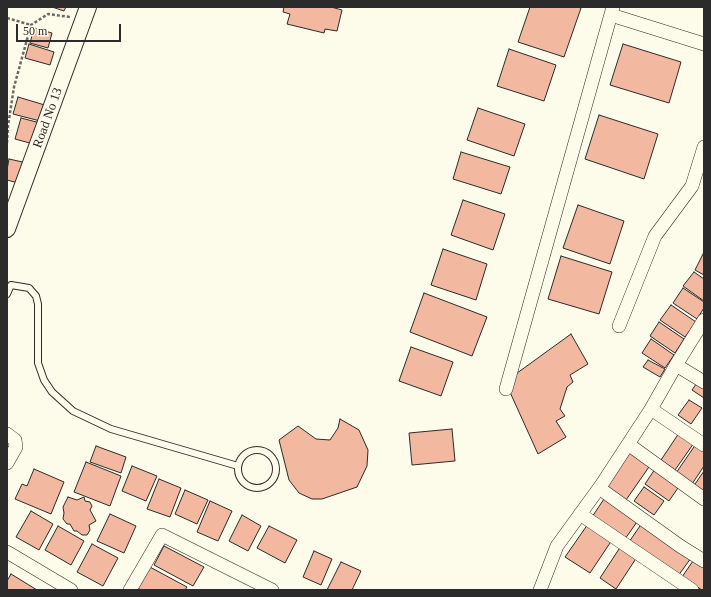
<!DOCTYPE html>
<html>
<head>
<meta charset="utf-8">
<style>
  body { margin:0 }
  #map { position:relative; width:711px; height:597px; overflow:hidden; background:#fdfbea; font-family:Georgia,serif }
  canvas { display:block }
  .frame { position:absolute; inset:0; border:8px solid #2b2b2b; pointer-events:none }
  .scale { position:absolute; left:16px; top:24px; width:105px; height:18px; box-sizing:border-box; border:2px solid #2b2b2b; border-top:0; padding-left:5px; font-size:12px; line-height:14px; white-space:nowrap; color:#2b2b2b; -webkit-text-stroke:3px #fdfbea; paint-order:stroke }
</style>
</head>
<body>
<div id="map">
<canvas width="711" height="597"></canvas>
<div class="frame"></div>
<div class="scale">50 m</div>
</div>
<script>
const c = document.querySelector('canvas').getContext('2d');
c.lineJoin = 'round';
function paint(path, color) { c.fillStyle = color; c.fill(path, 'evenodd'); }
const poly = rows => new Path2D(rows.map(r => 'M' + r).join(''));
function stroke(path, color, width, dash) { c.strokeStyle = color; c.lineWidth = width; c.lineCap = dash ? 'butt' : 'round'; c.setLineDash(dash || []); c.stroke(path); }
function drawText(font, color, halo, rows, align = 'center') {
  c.font = font + ' Georgia,serif'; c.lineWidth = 3; c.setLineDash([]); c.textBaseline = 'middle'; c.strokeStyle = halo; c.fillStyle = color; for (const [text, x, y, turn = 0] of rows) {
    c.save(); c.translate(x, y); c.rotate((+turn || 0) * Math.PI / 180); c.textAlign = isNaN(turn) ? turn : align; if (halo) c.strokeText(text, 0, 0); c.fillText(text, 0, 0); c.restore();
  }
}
const building = poly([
  [52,7,66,7,64,11,52,7],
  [284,7,331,7,342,10,337,31,325,29,324,33,287,24,290,14,283,12,284,7],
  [530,7,578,7,581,8,564,57,518,42,530,7],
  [34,28,52,33,48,48,30,43,34,28],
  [29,44,54,52,50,65,25,58,29,44],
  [623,44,681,62,669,103,610,85,623,44],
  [509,49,556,65,544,101,497,86,509,49],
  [18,97,48,106,44,122,13,114,18,97],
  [478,108,525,124,514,156,467,140,478,108],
  [599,115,658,134,644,179,585,159,599,115],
  [21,118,44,124,37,145,15,139,21,118],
  [461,152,510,167,501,194,453,179,461,152],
  [9,159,27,163,22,184,7,180,7,170,9,159],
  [463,200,505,214,493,250,451,235,463,200],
  [578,205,624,221,610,264,563,248,578,205],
  [443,249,487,264,476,300,431,285,443,249],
  [704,252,704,275,695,270,704,252],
  [561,256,612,272,599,314,548,299,561,256],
  [694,272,704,279,704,301,683,286,694,272],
  [683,288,704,302,704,308,697,319,673,303,683,288],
  [424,293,487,317,472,356,410,332,424,293],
  [671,305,696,322,685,337,660,320,671,305],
  [659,322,684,339,675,353,650,336,659,322],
  [571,334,588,364,570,375,573,382,567,387,560,409,565,416,556,421,566,437,538,454,509,390,513,376,571,334],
  [651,339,674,355,665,368,642,353,651,339],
  [411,347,453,362,441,396,399,381,411,347],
  [648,360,665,369,660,377,643,367,648,360],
  [703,374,704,375,704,398,692,390,703,374],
  [689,400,702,408,691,424,678,415,689,400],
  [340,419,359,430,368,450,367,466,357,487,322,499,312,499,299,493,289,480,279,440,298,426,316,439,330,440,338,428,340,419],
  [452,429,455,461,412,465,409,433,452,429],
  [679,433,694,443,675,470,661,460,679,433],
  [696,444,704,449,704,466,692,484,676,473,696,444],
  [96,446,126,457,121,473,90,462,96,446],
  [631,451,651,464,626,500,607,487,631,451],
  [86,462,121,476,110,506,74,492,86,462],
  [132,466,157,476,146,501,122,491,132,466],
  [34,469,64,482,51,514,15,499,22,484,27,486,34,469],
  [655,469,680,485,669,501,645,484,655,469],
  [704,471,704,495,693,487,704,471],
  [159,479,181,488,170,517,147,509,159,479],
  [644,487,664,501,654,515,634,501,644,487],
  [185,490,208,500,197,524,175,514,185,490],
  [606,496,639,519,625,539,592,517,606,496],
  [68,497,77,500,84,497,85,501,90,502,92,506,90,510,96,521,89,525,90,530,87,535,82,535,77,531,74,531,70,524,67,524,63,519,64,513,63,507,68,497],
  [210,501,232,511,218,541,197,532,210,501],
  [31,511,53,524,39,550,16,537,31,511],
  [110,514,136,526,124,553,97,541,110,514],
  [242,515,261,526,248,551,229,541,242,515],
  [642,523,691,558,678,576,629,542,642,523],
  [588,524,612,540,590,573,565,557,588,524],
  [58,526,84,541,71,565,45,550,58,526],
  [269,526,297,540,285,563,257,548,269,526],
  [92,544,118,558,103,586,77,572,92,544],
  [164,546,204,567,193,586,154,565,164,546],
  [621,546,637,557,616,589,600,578,621,546],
  [314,551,332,559,321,585,303,577,314,551],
  [693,561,704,568,704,590,702,590,682,577,693,561],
  [341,562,361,571,352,590,327,590,341,562],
  [148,566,187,587,185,590,141,590,136,587,148,566],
  [11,574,37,590,7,590,7,581,11,574]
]);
paint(building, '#f2b8a0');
stroke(building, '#2b2b2b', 1);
const service = poly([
  [7,294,11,285,29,288,36,296,38,304,38,363,44,380,52,392,73,411,111,429,238,466],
  '238 469a19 19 0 1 1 38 0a19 19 0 1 1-38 0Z'
]);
const minor = poly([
  [611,15,704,44],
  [619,326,655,236,692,186,704,147],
  [676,365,704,382],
  [506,389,613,7],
  [651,409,704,445],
  [7,434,15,440,16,447,7,463],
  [628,444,704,499],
  [599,488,680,546,704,561],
  [580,514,692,590],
  [7,552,71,590],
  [130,590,162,535,272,590],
  [540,590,557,546,602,484,651,409,676,365,704,320]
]);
const tertiary = poly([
  [7,229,88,7]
]);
stroke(service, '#2b2b2b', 8);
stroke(minor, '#2b2b2b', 14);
stroke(tertiary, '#2b2b2b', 18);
stroke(poly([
  [7,18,31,25],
  [7,143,8,126,14,87,31,25,48,14,70,17]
]), '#6a6964', 2.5, [3, 2]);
stroke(service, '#fdfbea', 6);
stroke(minor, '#fdfbea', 13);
stroke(tertiary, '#fdfbea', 16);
drawText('13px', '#2b2b2b', '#fdfbea', [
  ["Road No 13",48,118,-70]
]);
</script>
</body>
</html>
